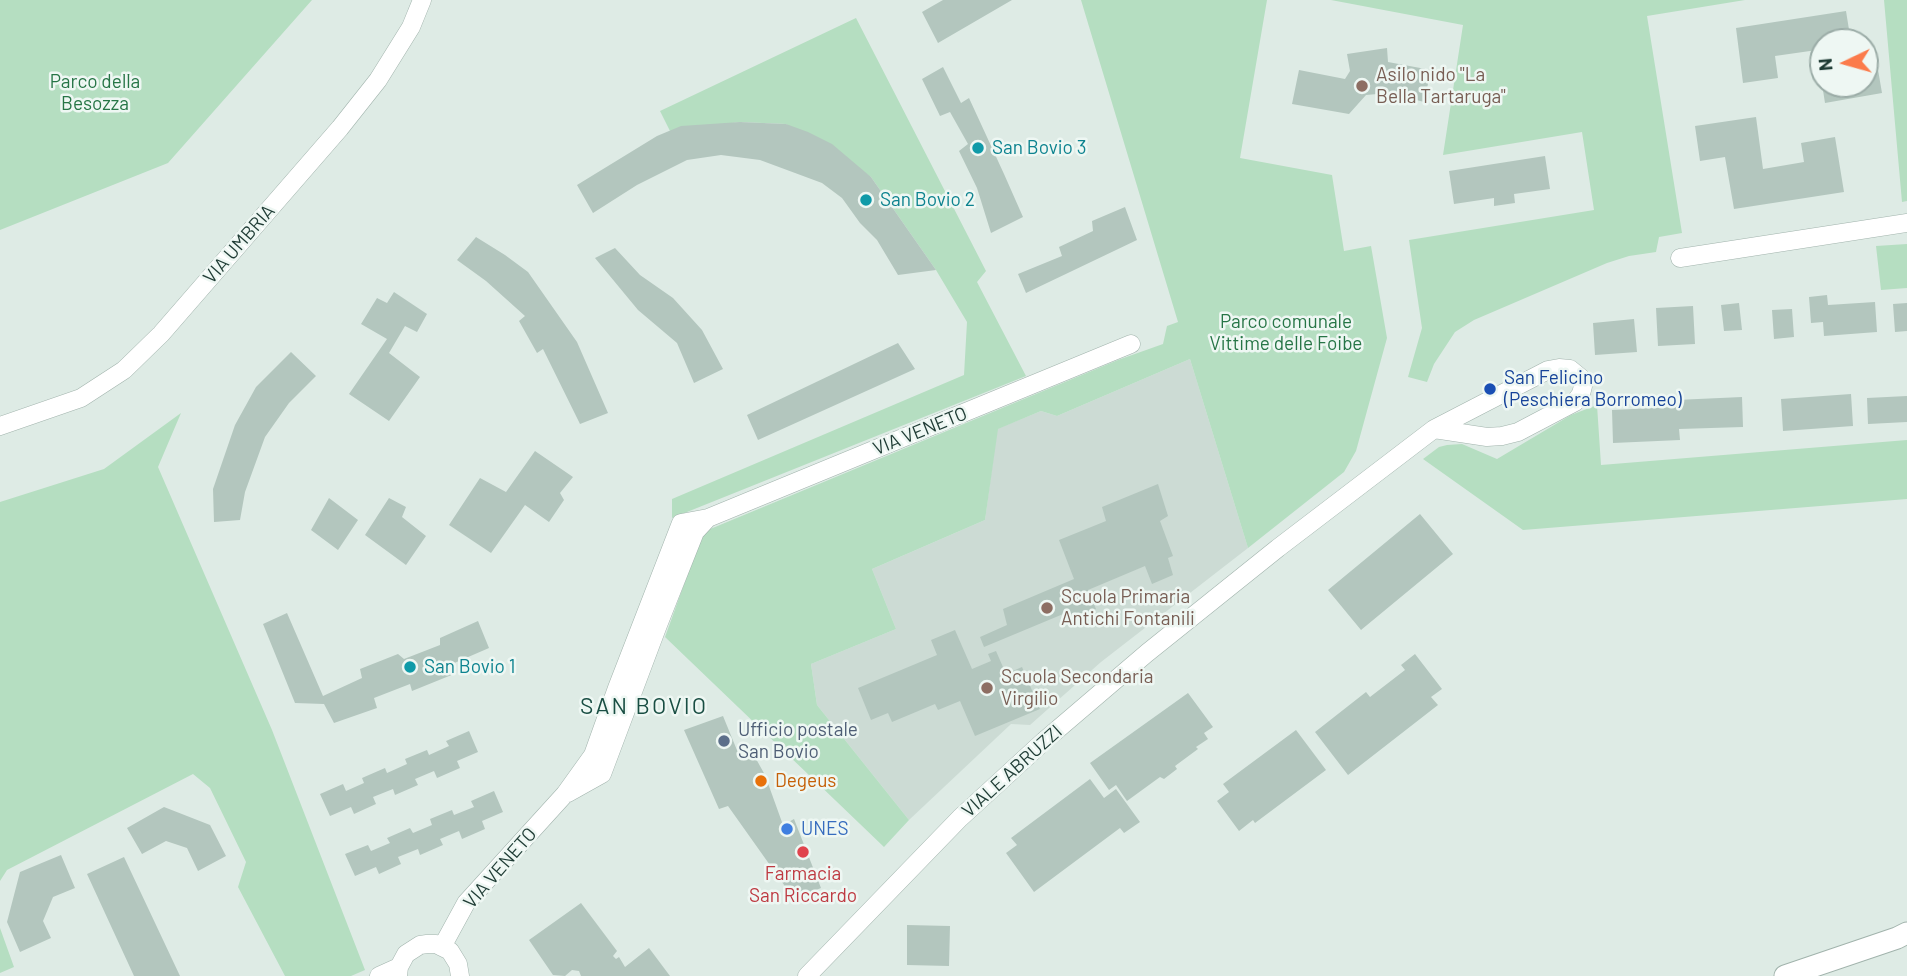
<!DOCTYPE html>
<html>
<head>
<meta charset="utf-8">
<style>
  body { margin:0 }
  #map { position:relative; width:1907px; height:976px; overflow:hidden; background:#deebe5; font-family:Barlow,sans-serif }
  canvas { display:block }
  .north { position:absolute; left:1809px; top:28px; width:70px; height:70px; box-sizing:border-box; background:#eef7f3; border:2px solid #9baca7; border-radius:50%; rotate:265deg; font-size:19px; font-weight:700; line-height:28px; text-align:center; color:#1e3b34 }
  .north::after { content:''; display:block; margin:auto; width:24px; height:32px; background:#fb7b4b; clip-path:polygon(50% 0,100% 100%,50% 72%,0 100%) }
</style>
</head>
<body>
<div id="map">
<canvas width="1907" height="976"></canvas>
<div class="north">N</div>
</div>
<script>
const c = document.querySelector('canvas').getContext('2d');
c.lineJoin = 'round';
function paint(path, color) { c.fillStyle = color; c.fill(path, 'evenodd'); }
const poly = rows => new Path2D(rows.map(r => 'M' + r).join(''));
function stroke(path, color, width, dash) { c.strokeStyle = color; c.lineWidth = width; c.lineCap = dash ? 'butt' : 'round'; c.setLineDash(dash || []); c.stroke(path); }
function drawText(font, color, halo, rows, align = 'center') {
  c.font = font + ' Barlow,sans-serif'; c.lineWidth = 5; c.setLineDash([]); c.textBaseline = 'middle'; c.strokeStyle = halo; c.fillStyle = color; for (const [text, x, y, turn = 0] of rows) {
    c.save(); c.translate(x, y); c.rotate((+turn || 0) * Math.PI / 180); c.textAlign = isNaN(turn) ? turn : align; if (halo) c.strokeText(text, 0, 0); c.fillText(text, 0, 0); c.restore();
  }
}
paint(poly([
  [1190,359,1248,548,1101,662,1030,725,1011,724,909,820,817,705,811,664,896,629,872,569,985,520,997,429,1041,411,1057,416]
]), '#ccdbd4');
paint(poly([
  [0,0,312,0,168,163,0,230],
  [1081,0,1267,0,1240,158,1332,175,1344,251,1371,246,1387,338,1356,451,1344,472,1248,548,1190,359,1057,416,1041,411,998,429,985,520,872,569,896,629,811,664,817,705,909,820,884,847,665,637,703,532,1118,360,1163,344,1167,326,1178,322],
  [1331,0,1745,0,1647,16,1682,233,1659,237,1656,252,1629,256,1607,263,1474,320,1455,332,1434,364,1427,382,1408,377,1422,328,1409,240,1594,210,1582,132,1443,155,1463,25],
  [1884,0,1907,0,1907,201,1902,202],
  [856,18,986,271,977,282,1026,376,672,518,672,499,964,375,967,322,936,270,871,177,786,124,740,122,670,131,660,111],
  [1907,244,1907,288,1881,290,1876,246],
  [1597,405,1601,465,1907,440,1907,499,1523,530,1423,459,1439,447,1447,445,1462,444,1497,459,1571,415],
  [181,413,158,467,272,730,365,970,351,976,285,976,238,887,246,862,210,788,193,774,7,870,0,881,0,502,104,469],
  [0,928,14,967,0,973]
]), '#b5dec1');
paint(poly([
  [943,0,1012,0,938,43,922,12],
  [1846,11,1851,42,1823,42,1823,80,1822,80,1817,50,1775,56,1778,78,1743,83,1736,28],
  [1387,48,1388,62,1431,70,1424,102,1389,93,1366,95,1349,114,1292,104,1299,70,1345,79,1350,71,1347,54],
  [1876,58,1882,93,1825,103,1822,84,1865,84,1865,60],
  [943,67,961,103,969,98,1004,174,1023,217,991,233,977,188,959,151,968,144,950,112,940,116,922,79],
  [1756,117,1763,169,1804,162,1801,143,1835,137,1844,192,1734,209,1725,157,1700,161,1695,126],
  [740,122,786,124,808,132,832,144,871,177,936,270,898,275,877,240,860,223,842,198,822,183,760,160,721,155,687,160,637,185,593,213,577,185,657,136,681,126],
  [1545,156,1550,189,1514,194,1515,203,1494,206,1494,198,1454,204,1449,171],
  [1125,207,1137,240,1026,293,1018,274,1062,256,1059,247,1093,231,1092,221],
  [476,237,505,255,528,272,577,342,608,413,580,424,543,349,537,353,519,321,525,316,486,281,457,260],
  [615,248,640,275,673,298,702,330,723,369,694,383,677,343,638,310,595,258],
  [394,292,427,314,417,332,405,326,389,353,420,377,389,421,349,394,387,339,361,324,377,298,387,303],
  [1827,295,1828,305,1875,302,1877,332,1824,336,1823,322,1811,323,1809,297],
  [1739,303,1742,330,1724,331,1721,305],
  [1907,303,1907,331,1895,332,1893,304],
  [1693,306,1695,344,1658,346,1656,308],
  [1792,309,1794,337,1774,339,1772,310],
  [1634,319,1637,352,1595,355,1593,323],
  [898,343,915,369,758,440,747,415],
  [291,352,316,376,289,403,265,437,245,492,240,520,214,522,213,489,235,425,256,387],
  [1851,394,1853,426,1783,431,1781,399],
  [1907,396,1907,422,1868,424,1867,398],
  [1742,397,1743,427,1679,429,1680,440,1613,443,1612,410,1676,407,1676,400],
  [535,451,573,477,560,493,564,500,549,522,525,505,491,553,449,525,480,478,506,492],
  [1158,484,1168,516,1160,521,1173,556,1168,558,1173,575,1152,584,1145,566,1088,590,1096,609,1073,619,1068,612,984,647,980,637,1007,625,1003,609,1074,579,1059,540,1106,521,1102,507],
  [329,498,358,520,338,550,311,530],
  [389,498,406,507,402,517,426,536,406,565,365,535],
  [1420,514,1453,554,1361,630,1328,590],
  [287,613,323,696,362,678,360,669,398,654,404,659,440,645,440,638,478,621,489,648,452,664,454,674,412,691,410,684,374,698,377,708,334,723,324,704,295,703,263,624],
  [955,630,972,669,991,661,988,654,996,651,1006,674,1022,667,1040,709,975,736,960,701,938,710,935,704,892,722,888,713,871,720,858,688,937,655,931,640],
  [1415,654,1442,689,1431,697,1438,705,1348,775,1315,732,1366,692,1370,697,1405,670,1401,665],
  [1188,693,1213,727,1204,733,1208,739,1196,747,1198,749,1175,766,1177,769,1164,779,1160,777,1127,801,1116,785,1109,790,1090,763],
  [723,716,741,760,755,757,765,775,783,825,794,819,821,888,794,899,728,806,719,809,684,730],
  [1296,730,1326,770,1255,823,1253,820,1239,831,1217,801,1229,792,1223,784],
  [469,731,478,752,457,761,460,768,437,778,434,771,415,779,418,785,395,795,393,789,373,797,376,804,354,814,351,807,330,816,320,794,343,784,346,791,364,783,362,778,385,768,387,773,407,764,405,759,427,750,429,755,449,746,446,741],
  [1090,779,1104,798,1116,789,1140,822,1124,833,1120,828,1034,892,1006,853,1017,845,1011,838],
  [494,791,503,812,482,821,485,829,462,839,459,831,440,839,443,845,420,855,418,849,398,857,401,864,379,874,376,867,355,876,345,854,368,845,371,851,390,843,387,838,410,828,413,833,432,825,430,819,452,810,454,815,474,807,471,801],
  [164,807,210,825,226,856,198,871,187,848,166,841,142,854,127,828],
  [61,855,75,888,53,897,43,921,51,938,20,952,7,922,20,872],
  [124,857,180,976,134,976,87,874],
  [581,903,617,951,613,956,616,959,619,957,625,967,649,948,670,976,581,976,579,971,572,970,565,976,553,975,529,940],
  [907,925,950,926,949,966,907,965]
]), '#b3c6be');
const minor = poly([
  [1680,258,1907,223],
  [0,426,81,398,124,370,161,334,340,128,378,80,411,27,422,0],
  [568,793,602,774,658,625,695,532,708,518],
  [442,947,466,903,565,794,593,755,617,688,681,523,708,518,1131,344],
  [379,976,399,967],
  [398,976,399,967,406,954,420,945,427,944,436,944,450,951,458,964,460,976],
  [807,976,960,818,1044,741,1147,653,1278,548,1434,429,1548,370,1559,368,1570,369,1581,378,1583,386,1581,394,1575,402,1518,432,1502,436,1487,437,1434,429]
]);
const tertiary = poly([
  [1785,976,1897,938,1907,933]
]);
stroke(minor, '#a1b3ac', 19);
stroke(tertiary, '#a1b3ac', 23);
stroke(minor, '#fff', 18);
stroke(tertiary, '#fff', 21);
for (const [x, y, r, color] of [
  [1362,86,7,"#8d6e63"],
  [978,148,7,"#0f9aa8"],
  [866,200,7,"#0f9aa8"],
  [1490,389,7,"#1a4fb4"],
  [1047,608,7,"#8d6e63"],
  [410,667,7,"#0f9aa8"],
  [987,688,7,"#8d6e63"],
  [724,741,7,"#5c6f8a"],
  [761,781,7,"#e8710a"],
  [787,829,7,"#3f7fe0"],
  [803,852,7,"#e0444e"]
]) { const dot = new Path2D(); dot.arc(x, y, r, 0, 2 * Math.PI); c.fillStyle = color; c.fill(dot); stroke(dot, '#eef7f3', 2.5); }
drawText('19px', '#785e54', '#eef7f3', [
  ["Asilo nido \"La",1376,75],
  ["Bella Tartaruga\"",1376,97],
  ["Scuola Primaria",1061,597],
  ["Antichi Fontanili",1061,619],
  ["Scuola Secondaria",1001,677],
  ["Virgilio",1001,699]
], 'left');
drawText('19px', '#267546', '#eef7f3', [
  ["Parco della",95,82],
  ["Besozza",95,104],
  ["Parco comunale",1286,322],
  ["Vittime delle Foibe",1286,344]
]);
drawText('19px', '#0d838f', '#eef7f3', [
  ["San Bovio 3",992,148],
  ["San Bovio 2",880,200],
  ["San Bovio 1",424,667]
], 'left');
drawText('19px', '#1e3b34', '#eef7f3', [
  ["VIA UMBRIA",239,244,-49],
  ["VIA VENETO",920,431,-22],
  ["VIALE ABRUZZI",1012,771,-42],
  ["VIA VENETO",500,868,-49]
]);
drawText('19px', '#164399', '#eef7f3', [
  ["San Felicino",1504,378],
  ["(Peschiera Borromeo)",1504,400]
], 'left');
drawText('19px', '#4e5e75', '#eef7f3', [
  ["Ufficio postale",738,730],
  ["San Bovio",738,752]
], 'left');
drawText('19px', '#c56008', '#eef7f3', [
  ["Degeus",775,781]
], 'left');
drawText('19px', '#366cbe', '#eef7f3', [
  ["UNES",801,829]
], 'left');
drawText('19px', '#be3a42', '#eef7f3', [
  ["Farmacia",803,874],
  ["San Riccardo",803,896]
]);
c.letterSpacing = '2px';
drawText('23px', '#194e43', '#eef7f3', [
  ["SAN BOVIO",644,706]
]);
c.letterSpacing = '0px';
</script>
</body>
</html>
